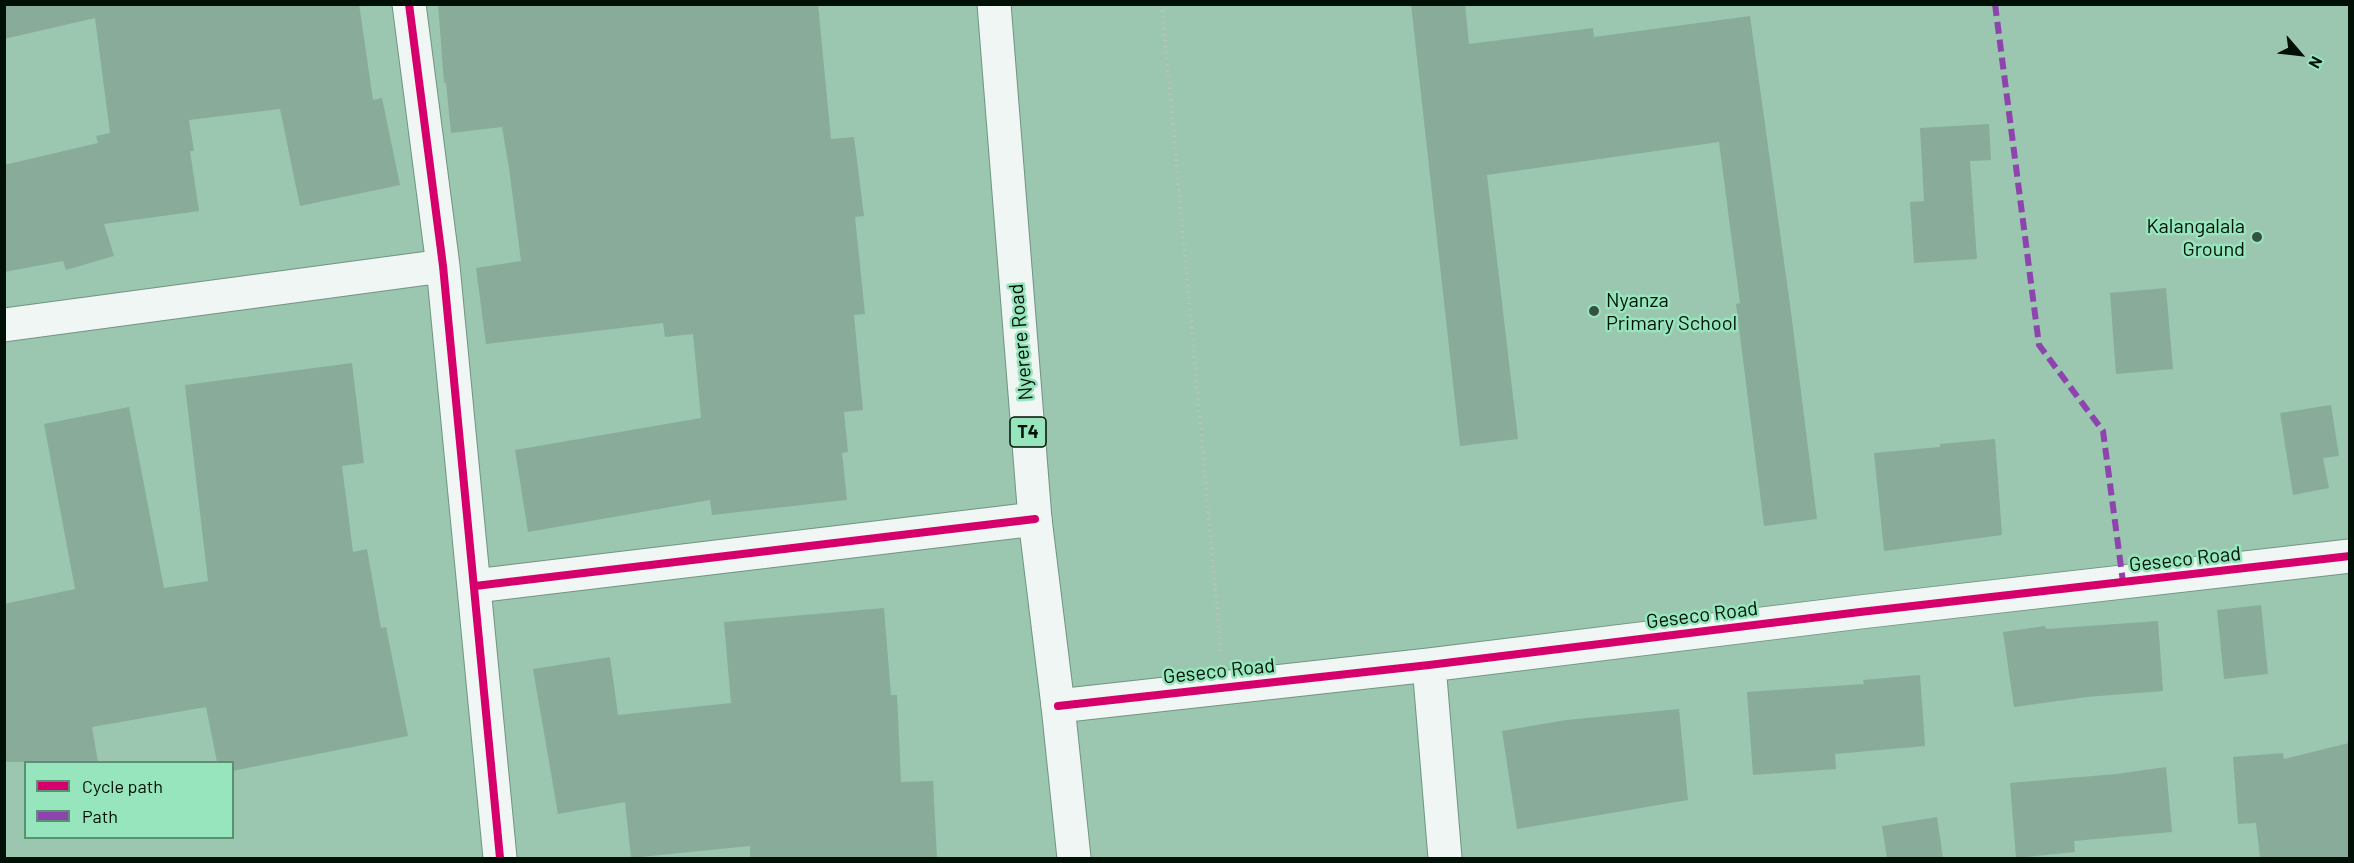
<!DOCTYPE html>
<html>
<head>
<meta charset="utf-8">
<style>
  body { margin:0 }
  #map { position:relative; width:2354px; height:863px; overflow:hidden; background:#9bc6b0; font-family:Barlow,sans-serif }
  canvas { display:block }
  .frame { position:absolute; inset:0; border:6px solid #001006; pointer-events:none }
  .legend { position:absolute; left:24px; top:761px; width:210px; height:78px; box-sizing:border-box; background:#96e5bc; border:2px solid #5a9073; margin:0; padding:8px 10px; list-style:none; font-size:18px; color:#001006 }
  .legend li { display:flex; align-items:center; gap:12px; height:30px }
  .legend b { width:30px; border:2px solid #5a9073 }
  .north { position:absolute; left:2270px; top:24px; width:60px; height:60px; -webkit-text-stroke:4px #96e5bc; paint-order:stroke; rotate:118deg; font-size:16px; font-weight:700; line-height:24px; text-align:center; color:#001006 }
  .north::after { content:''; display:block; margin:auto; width:21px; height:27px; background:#001006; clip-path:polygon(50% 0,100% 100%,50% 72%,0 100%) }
</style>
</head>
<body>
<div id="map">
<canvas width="2354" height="863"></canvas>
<div class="frame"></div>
<ul class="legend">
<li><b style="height:8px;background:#d6006c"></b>Cycle path</li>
<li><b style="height:8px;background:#8e44ad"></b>Path</li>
</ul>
<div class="north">N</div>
</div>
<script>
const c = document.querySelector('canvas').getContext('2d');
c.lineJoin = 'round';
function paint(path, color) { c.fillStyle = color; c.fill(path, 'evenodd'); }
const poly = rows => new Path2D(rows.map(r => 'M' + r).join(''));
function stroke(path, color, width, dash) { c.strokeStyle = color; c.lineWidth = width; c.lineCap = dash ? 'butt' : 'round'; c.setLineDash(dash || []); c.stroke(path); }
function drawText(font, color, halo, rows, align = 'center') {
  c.font = font + ' Barlow,sans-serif'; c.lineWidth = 5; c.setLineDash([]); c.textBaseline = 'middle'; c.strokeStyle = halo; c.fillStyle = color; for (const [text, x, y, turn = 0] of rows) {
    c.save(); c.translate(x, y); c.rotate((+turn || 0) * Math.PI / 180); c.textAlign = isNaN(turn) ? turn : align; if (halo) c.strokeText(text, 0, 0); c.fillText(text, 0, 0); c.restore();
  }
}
paint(poly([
  [4,4,359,4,373,100,382,98,400,185,300,206,280,109,189,120,194,151,190,151,199,211,104,224,114,256,66,270,63,261,4,272,4,165,98,143,96,136,110,133,95,18,4,39],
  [438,4,818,4,831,139,854,137,864,216,855,217,865,314,854,315,863,410,844,412,848,452,842,453,847,500,712,515,710,500,528,532,515,450,701,418,693,334,665,337,663,323,486,344,476,268,521,261,509,168,502,127,451,133,446,83,444,83],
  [1411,4,1465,4,1469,44,1593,28,1594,37,1750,16,1791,312,1817,519,1764,526,1736,304,1740,303,1719,142,1487,175,1518,439,1460,446],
  [1989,124,1991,160,1970,161,1977,259,1914,263,1910,202,1924,201,1920,128],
  [2166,288,2173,369,2116,374,2110,293],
  [352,363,364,463,342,466,353,552,367,549,381,628,386,627,408,736,232,771,232,762,217,762,206,707,92,727,98,762,4,762,4,604,75,589,44,424,129,407,164,588,208,581,185,385],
  [2331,405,2339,456,2323,458,2329,488,2293,495,2280,413],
  [1995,439,2002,535,1884,551,1874,453,1940,447,1940,444],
  [2261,605,2268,674,2224,679,2217,610],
  [884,608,891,695,897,695,901,782,933,781,937,858,750,858,750,846,631,858,625,802,558,814,533,669,610,657,618,715,731,703,724,622],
  [2158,621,2163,691,2087,697,2014,707,2003,632,2045,626,2046,629],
  [1920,675,1925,746,1835,754,1836,769,1753,775,1747,692,1864,684,1863,680],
  [1679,709,1688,800,1517,829,1502,731,1566,720],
  [2349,743,2349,858,2260,858,2256,823,2238,824,2233,757,2283,753,2284,759],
  [2166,767,2172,832,2074,841,2075,852,2016,858,2010,783,2116,774],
  [1937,817,1943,858,1887,858,1882,826]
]), '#89ac9a');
const street = poly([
  [409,4,443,266,500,858],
  [4,325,443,266],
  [475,586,1035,519],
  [1429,665,1445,858],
  [1058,706,1429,665,1860,612,2350,556]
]);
const highway = poly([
  [994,4,1035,519,1058,706,1074,858]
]);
stroke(street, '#729483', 35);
stroke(highway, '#729483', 35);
stroke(poly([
  [1162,4,1221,652]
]), '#b7c3be', 4, [1.5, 4.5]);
stroke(street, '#f0f6f3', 33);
stroke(highway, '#f0f6f3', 33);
stroke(poly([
  [1995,4,2039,345,2103,431,2123,582]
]), '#8e44ad', 6, [12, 6]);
stroke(poly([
  [409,4,443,266,500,858],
  [475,586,1035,519],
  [1058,706,1429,665,1860,612,2350,556]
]), '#d6006c', 8);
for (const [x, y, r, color] of [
  [2257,237,6,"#365042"],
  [1594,311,6,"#365042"]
]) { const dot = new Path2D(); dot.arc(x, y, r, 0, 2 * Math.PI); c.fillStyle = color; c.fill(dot); stroke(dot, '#96e5bc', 2); }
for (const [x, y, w] of [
  [1028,432,36]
]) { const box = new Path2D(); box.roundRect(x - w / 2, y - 15, w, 30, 4.5); c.fillStyle = '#96e5bc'; c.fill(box); stroke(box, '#001006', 1.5); }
drawText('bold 18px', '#001006', null, [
  ["T4",1028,432]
]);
drawText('20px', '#001006', '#96e5bc', [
  ["Kalangalala",2245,226],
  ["Ground",2245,249],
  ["Nyanza",1606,300,"left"],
  ["Primary School",1606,323,"left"]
], 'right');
drawText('20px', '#001006', '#96e5bc', [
  ["Nyerere Road",1021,342,-95],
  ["Geseco Road",2185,559,-6],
  ["Geseco Road",1702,615,-7],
  ["Geseco Road",1219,671,-6]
]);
</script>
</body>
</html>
